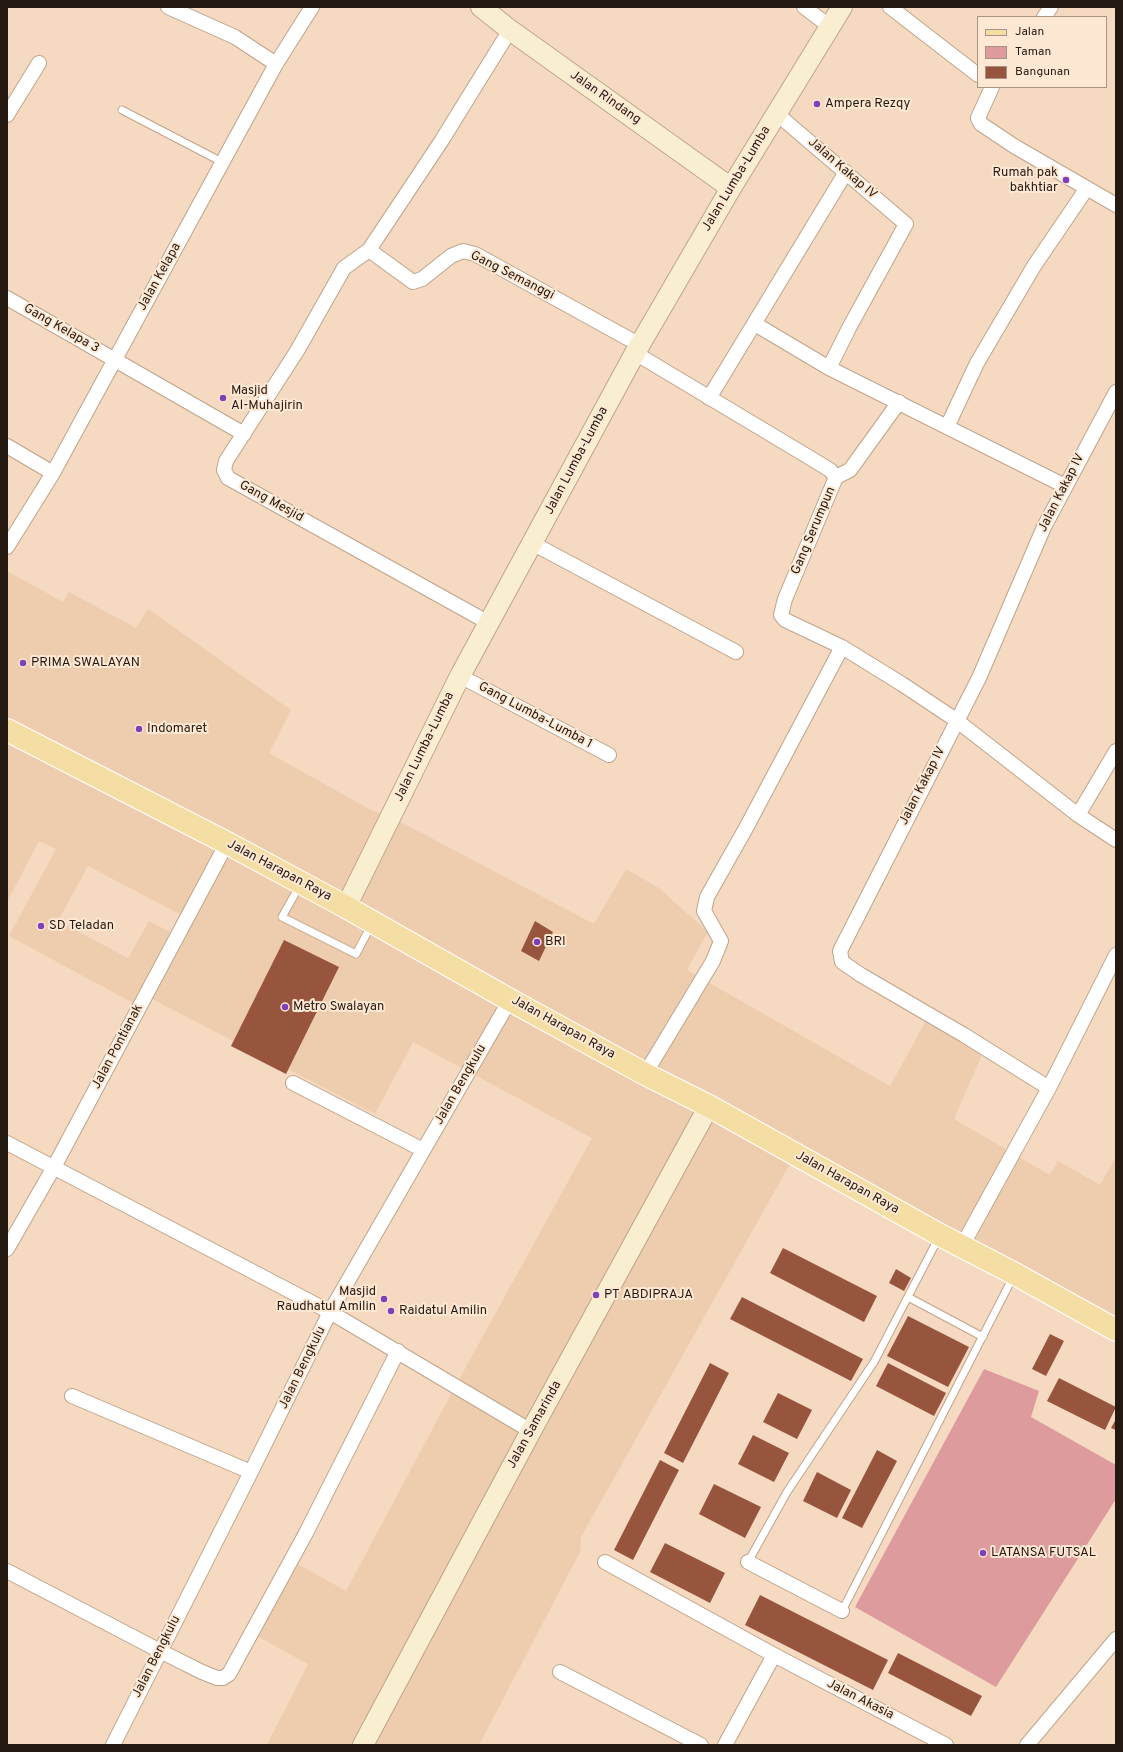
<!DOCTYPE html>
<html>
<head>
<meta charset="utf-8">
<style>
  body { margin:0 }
  #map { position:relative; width:1123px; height:1752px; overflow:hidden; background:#f5d9c0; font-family:Overpass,sans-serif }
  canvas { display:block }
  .frame { position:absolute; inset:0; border:8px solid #231910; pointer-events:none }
  .legend { position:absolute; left:977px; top:16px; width:130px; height:72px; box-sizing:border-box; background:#fee8d3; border:1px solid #a69585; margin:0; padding:5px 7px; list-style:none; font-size:12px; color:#231910 }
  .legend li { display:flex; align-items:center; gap:8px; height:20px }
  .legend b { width:20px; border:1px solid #a69585 }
</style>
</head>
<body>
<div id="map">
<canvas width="1123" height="1752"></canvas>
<div class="frame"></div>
<ul class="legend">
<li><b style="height:5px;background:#f4dea4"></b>Jalan</li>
<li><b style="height:11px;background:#dd9b9e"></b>Taman</li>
<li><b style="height:11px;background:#97553e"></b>Bangunan</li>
</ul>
</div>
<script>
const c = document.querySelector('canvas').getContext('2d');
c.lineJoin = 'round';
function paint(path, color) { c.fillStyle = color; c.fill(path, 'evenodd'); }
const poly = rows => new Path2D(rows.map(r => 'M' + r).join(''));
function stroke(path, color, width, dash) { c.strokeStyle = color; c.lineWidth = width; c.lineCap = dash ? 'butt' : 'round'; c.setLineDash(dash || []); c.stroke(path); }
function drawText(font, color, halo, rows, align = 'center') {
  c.font = font + ' Overpass,sans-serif'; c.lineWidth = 4; c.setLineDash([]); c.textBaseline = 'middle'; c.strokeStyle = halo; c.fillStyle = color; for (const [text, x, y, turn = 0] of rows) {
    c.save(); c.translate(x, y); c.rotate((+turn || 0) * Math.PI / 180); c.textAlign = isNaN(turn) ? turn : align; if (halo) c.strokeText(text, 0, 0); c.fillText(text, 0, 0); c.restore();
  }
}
paint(poly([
  [7,571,63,602,69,592,136,628,148,609,291,710,269,753,371,810,395,819,594,924,626,869,659,888,708,932,687,970,890,1086,928,1017,984,1050,954,1119,1050,1175,1058,1161,1100,1185,1116,1157,1116,1341,791,1162,581,1537,580,1552,479,1745,267,1745,308,1664,255,1635,294,1562,346,1591,450,1396,592,1138,413,1042,375,1114,142,994,183,916,88,866,58,921,128,958,149,921,170,932,133,1003,9,936,56,849,39,841,7,902]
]), '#eecdaf');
paint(poly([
  [984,1369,1039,1391,1031,1417,1116,1465,1116,1499,996,1687,855,1607]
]), '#dd9b9e');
paint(poly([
  [535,921,553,932,539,961,521,951],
  [284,940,339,967,286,1074,231,1046],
  [783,1248,877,1296,864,1322,770,1273],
  [896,1269,911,1278,904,1291,889,1283],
  [742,1297,863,1359,851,1381,730,1319],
  [908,1316,969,1347,948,1387,887,1356],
  [1050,1334,1064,1341,1046,1376,1032,1369],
  [710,1363,729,1373,683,1463,664,1453],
  [888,1363,946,1393,934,1416,876,1386],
  [1059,1378,1116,1407,1105,1430,1047,1401],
  [778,1393,812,1410,797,1439,763,1422],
  [1116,1419,1116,1430,1111,1428],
  [753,1435,789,1453,774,1482,738,1464],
  [877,1450,897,1461,862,1528,842,1518],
  [660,1460,679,1470,633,1560,614,1550],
  [817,1472,851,1490,837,1518,803,1501],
  [714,1484,761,1507,745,1538,699,1514],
  [665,1543,725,1573,710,1603,650,1572],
  [760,1595,888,1660,873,1690,745,1625],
  [898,1653,982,1696,971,1716,888,1673]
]), '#97553e');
const lane = poly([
  [122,110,222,162],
  [300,885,282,917,356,954,372,924],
  [908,1297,983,1337],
  [748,1562,787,1492,874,1362,939,1237],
  [842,1611,1013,1277]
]);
const street = poly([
  [168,7,235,37,276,64],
  [804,7,829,26],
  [890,7,978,75],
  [1044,17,1051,7],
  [992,87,978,118,981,124,1014,146,1116,205],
  [7,115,39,63],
  [369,250,413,282,422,279,451,256,463,251,475,254,640,345],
  [7,298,244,434],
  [755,324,829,368,849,328,906,224,777,114],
  [635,353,812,459,830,470,836,477,785,599,781,615,785,620,842,647,902,684,956,720,1078,815,1116,840],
  [829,368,1065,486],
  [709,398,846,172],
  [947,427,977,363,1034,266,1087,188],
  [7,446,53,473],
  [836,477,850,470,899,402],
  [532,543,736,652],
  [7,547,53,473,276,64,312,7],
  [489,623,228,478,224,470,226,461,297,351,344,268,369,250,442,140,510,30],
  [460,676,609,755],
  [1078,815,1116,751],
  [645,1074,713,961,721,941,704,911,707,897,746,828,842,647],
  [293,1083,423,1150],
  [1049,1088,964,1035,861,975,842,962,840,951,979,678,1044,527,1116,392],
  [7,1143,330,1312,531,1431],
  [962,1246,1049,1088,1116,955],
  [7,1249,54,1167,227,843],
  [72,1396,251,1472],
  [605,1562,774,1655,946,1745],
  [748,1562,842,1611],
  [7,1571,160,1651,202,1672,217,1678,223,1678,229,1674,306,1533,398,1351],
  [560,1672,701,1745],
  [113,1745,251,1472,330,1312,510,1000],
  [725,1745,774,1655],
  [1027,1745,1116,1639]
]);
const secondary = poly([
  [481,7,510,30,731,188],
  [346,907,460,676,635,353,731,188,842,7],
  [363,1745,531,1431,709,1106]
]);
const primary = poly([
  [7,730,227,843,346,907,510,1000,645,1074,709,1106,940,1235,1015,1274,1116,1330]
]);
stroke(lane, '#bea48b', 9);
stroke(street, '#bea48b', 16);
stroke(secondary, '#bea48b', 22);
stroke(primary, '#fff', 24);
stroke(lane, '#fff', 7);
stroke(street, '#fff', 14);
stroke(secondary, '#faeed1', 20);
stroke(primary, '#f4dea4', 22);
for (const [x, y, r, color] of [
  [817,104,4,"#7c41b7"],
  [1066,180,4,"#7c41b7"],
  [223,398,4,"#7c41b7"],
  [23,663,4,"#7c41b7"],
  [139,729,4,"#7c41b7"],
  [41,926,4,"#7c41b7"],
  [537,942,4,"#7c41b7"],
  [285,1007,4,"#7c41b7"],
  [596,1295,4,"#7c41b7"],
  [384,1299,4,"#7c41b7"],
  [391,1311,4,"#7c41b7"],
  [983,1553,4,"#7c41b7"]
]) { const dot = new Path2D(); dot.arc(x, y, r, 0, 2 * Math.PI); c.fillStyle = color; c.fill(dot); stroke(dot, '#fee8d3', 1.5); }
drawText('13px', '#231910', '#fee8d3', [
  ["Jalan Rindang",605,98,35],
  ["Jalan Kakap IV",842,169,41],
  ["Jalan Lumba-Lumba",737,179,-59],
  ["Gang Semanggi",512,276,27],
  ["Jalan Kelapa",160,277,-61],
  ["Gang Kelapa 3",61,329,30],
  ["Jalan Lumba-Lumba",577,461,-62],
  ["Jalan Kakap IV",1062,493,-63],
  ["Gang Mesjid",271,502,29],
  ["Gang Serumpun",814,531,-67],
  ["Gang Lumba-Lumba 1",535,716,28],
  ["Jalan Lumba-Lumba",425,747,-64],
  ["Jalan Kakap IV",923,786,-63],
  ["Jalan Harapan Raya",279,871,28],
  ["Jalan Harapan Raya",563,1028,29],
  ["Jalan Pontianak",118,1047,-62],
  ["Jalan Bengkulu",461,1085,-60],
  ["Jalan Harapan Raya",847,1183,29],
  ["Jalan Bengkulu",303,1368,-64],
  ["Jalan Samarinda",535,1425,-61],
  ["Jalan Bengkulu",157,1657,-63],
  ["Jalan Akasia",860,1700,27]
]);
drawText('13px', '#231910', '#fee8d3', [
  ["Ampera Rezqy",825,104],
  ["Rumah pak",1058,173,"right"],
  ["bakhtiar",1058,188,"right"],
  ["Masjid",231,391],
  ["Al-Muhajirin",231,406],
  ["PRIMA SWALAYAN",31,663],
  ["Indomaret",147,729],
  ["SD Teladan",49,926],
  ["BRI",545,942],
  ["Metro Swalayan",293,1007],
  ["Masjid",376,1292,"right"],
  ["Raudhatul Amilin",376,1307,"right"],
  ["PT ABDIPRAJA",604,1295],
  ["Raidatul Amilin",399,1311],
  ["LATANSA FUTSAL",991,1553]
], 'left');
</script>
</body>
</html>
